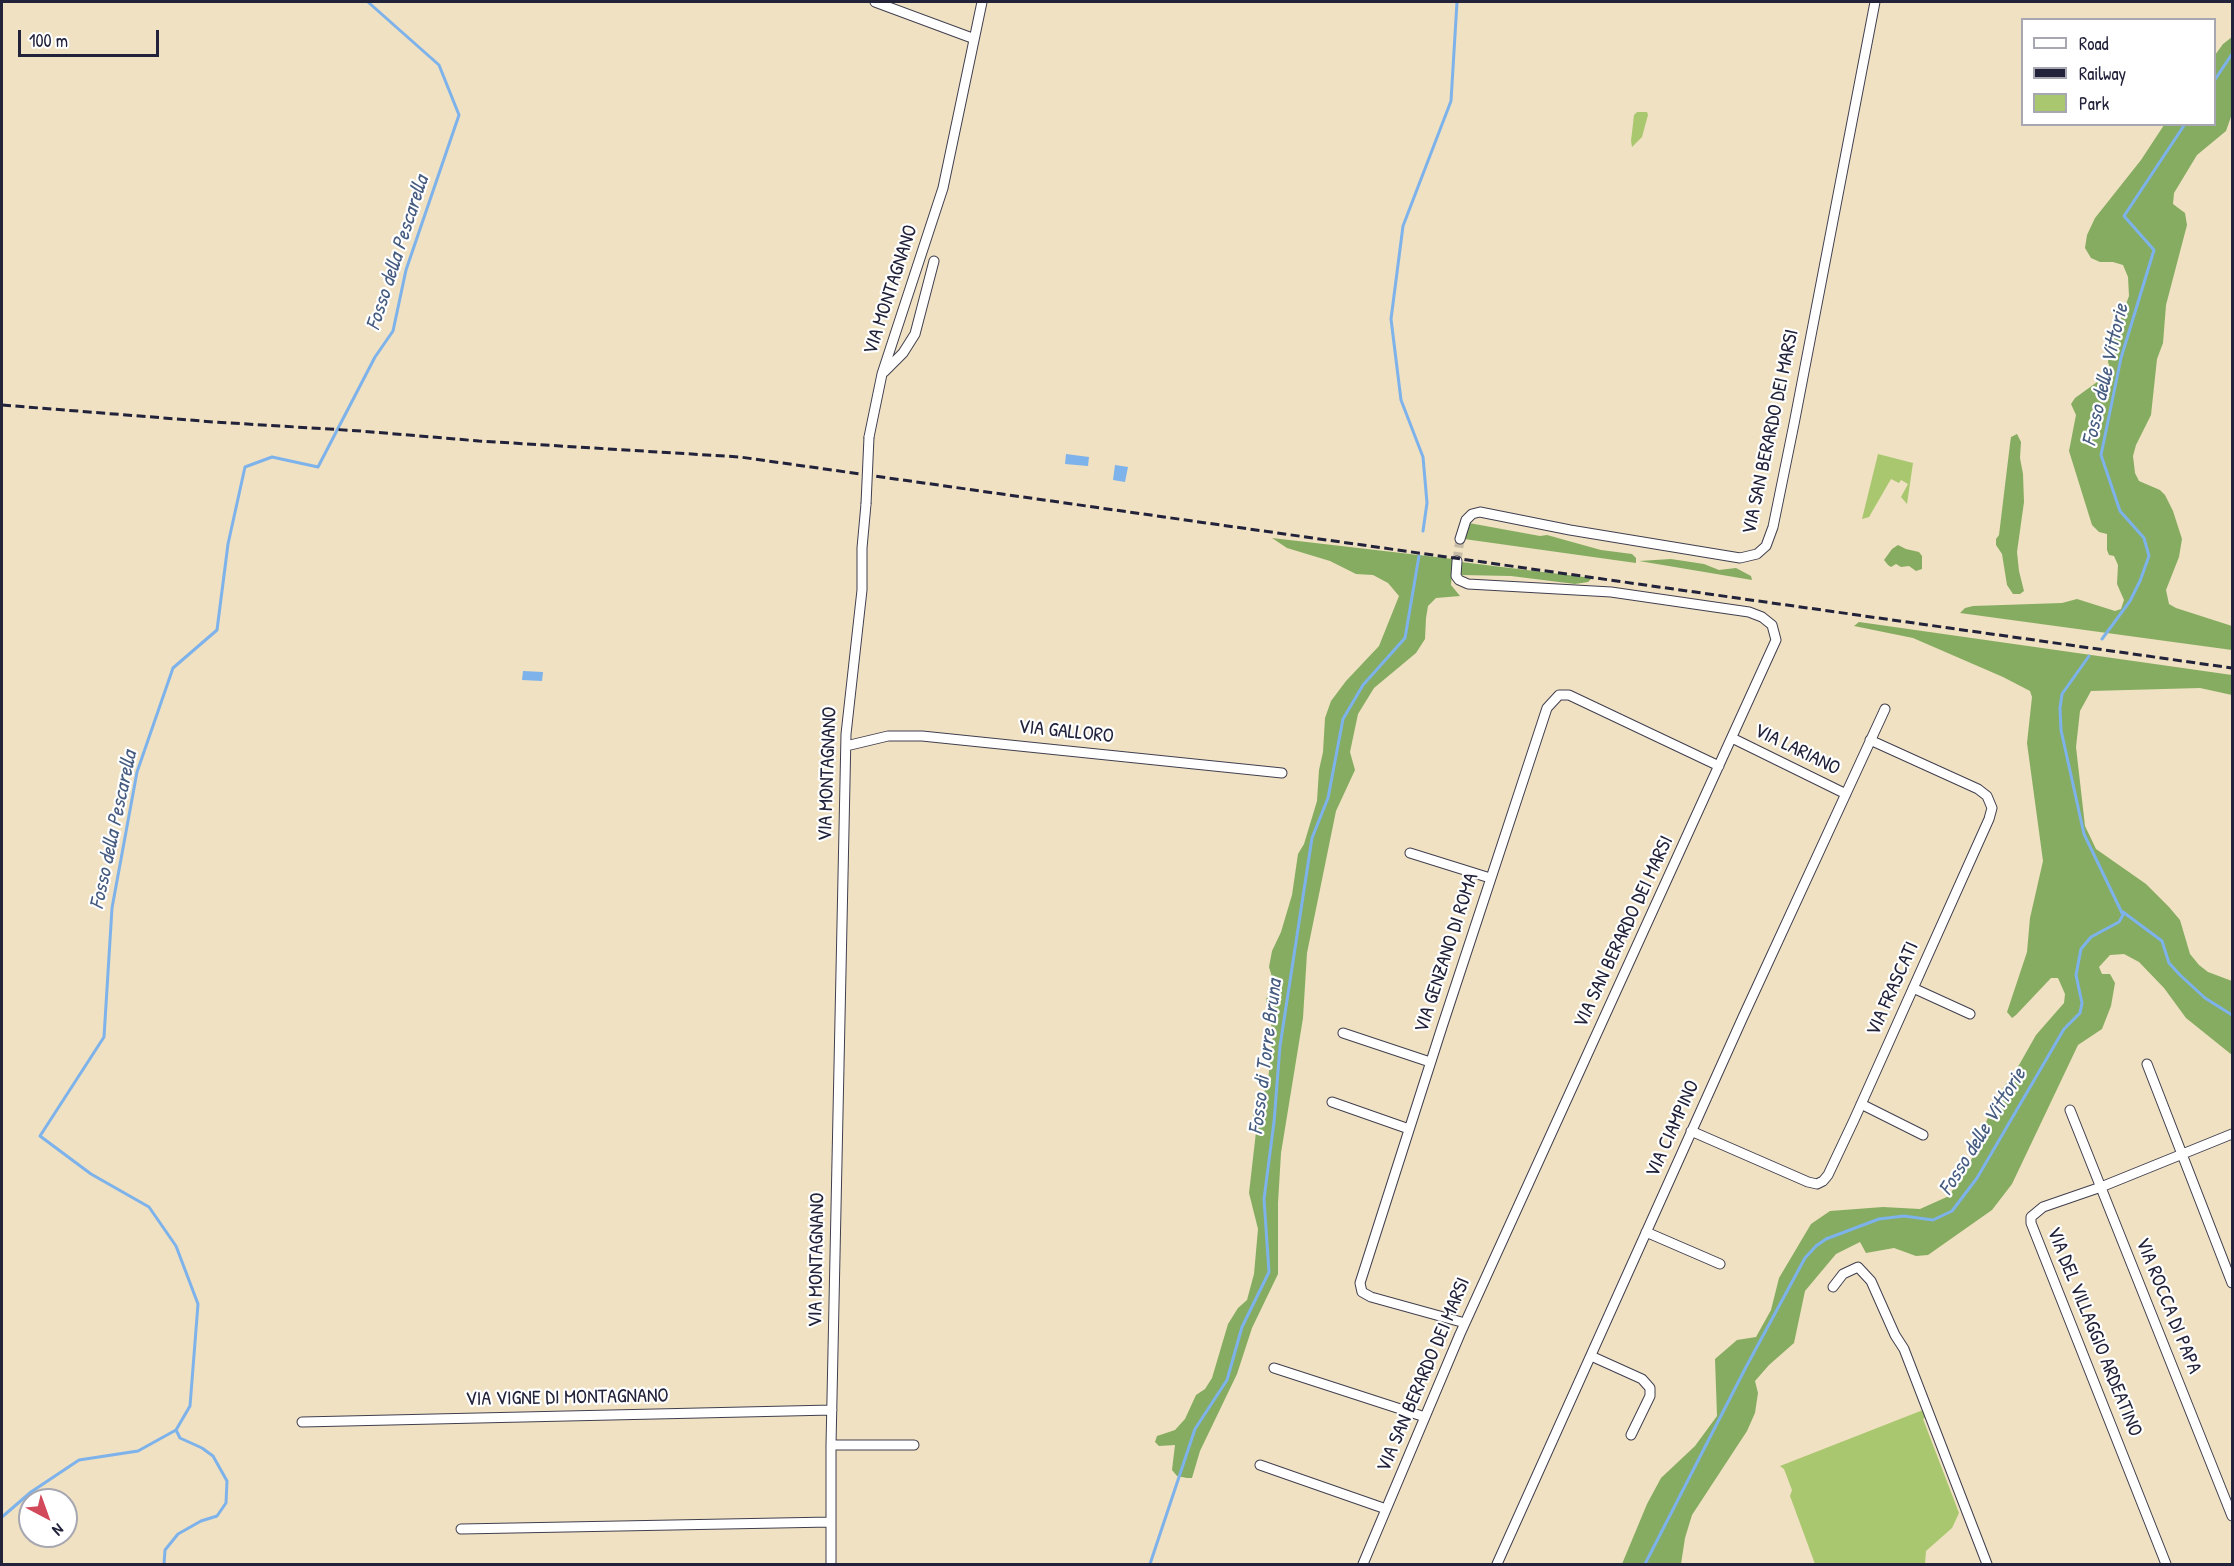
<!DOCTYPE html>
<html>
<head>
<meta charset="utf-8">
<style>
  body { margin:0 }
  #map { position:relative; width:2234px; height:1566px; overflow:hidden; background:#efe1c2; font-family:"Patrick Hand",sans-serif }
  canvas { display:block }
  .frame { position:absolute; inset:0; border:3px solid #22223b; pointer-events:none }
  .legend { position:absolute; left:2021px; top:18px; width:195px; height:108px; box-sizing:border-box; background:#fff; border:2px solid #a7a7b1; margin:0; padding:8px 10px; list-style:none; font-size:18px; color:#22223b }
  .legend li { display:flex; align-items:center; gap:12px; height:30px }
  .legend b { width:30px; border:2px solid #a7a7b1 }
  .north { position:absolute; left:18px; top:1488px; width:60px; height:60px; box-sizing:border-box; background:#fff; border:2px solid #a7a7b1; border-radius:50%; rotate:139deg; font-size:16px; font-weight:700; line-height:24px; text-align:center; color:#22223b }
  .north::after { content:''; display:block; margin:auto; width:21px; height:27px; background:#d1495b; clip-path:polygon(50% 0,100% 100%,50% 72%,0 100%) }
  .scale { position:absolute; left:18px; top:30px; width:141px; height:27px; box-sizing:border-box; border:3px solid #22223b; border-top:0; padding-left:8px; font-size:18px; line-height:21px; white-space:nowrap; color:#22223b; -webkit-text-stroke:4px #fff; paint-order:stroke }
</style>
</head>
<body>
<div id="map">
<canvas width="2234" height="1566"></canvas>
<div class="frame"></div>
<ul class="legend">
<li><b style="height:8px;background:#fff"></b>Road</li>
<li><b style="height:8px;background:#22223b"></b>Railway</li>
<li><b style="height:16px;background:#a9c76e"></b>Park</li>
</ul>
<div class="north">N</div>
<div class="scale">100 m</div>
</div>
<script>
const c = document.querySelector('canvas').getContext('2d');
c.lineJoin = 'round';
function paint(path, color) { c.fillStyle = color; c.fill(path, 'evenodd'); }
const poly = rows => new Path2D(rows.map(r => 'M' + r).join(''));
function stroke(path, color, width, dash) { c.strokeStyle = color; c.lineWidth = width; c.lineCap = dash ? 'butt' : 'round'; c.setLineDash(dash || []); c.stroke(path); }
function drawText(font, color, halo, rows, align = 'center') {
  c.font = font + ' "Patrick Hand",sans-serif'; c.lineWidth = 4.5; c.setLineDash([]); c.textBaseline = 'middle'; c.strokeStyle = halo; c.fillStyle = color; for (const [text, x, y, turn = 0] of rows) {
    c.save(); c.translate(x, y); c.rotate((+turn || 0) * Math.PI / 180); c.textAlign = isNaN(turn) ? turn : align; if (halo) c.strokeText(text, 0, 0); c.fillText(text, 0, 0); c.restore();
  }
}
paint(poly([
  [1637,112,1647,112,1648,115,1642,137,1632,147,1631,141,1634,115],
  [1878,454,1913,463,1907,504,1901,497,1908,484,1901,480,1899,483,1891,479,1869,517,1862,519],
  [1923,1410,1926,1417,1923,1419,1959,1513,1952,1528,1926,1551,1925,1564,1815,1564,1790,1496,1792,1490,1784,1469,1780,1466]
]), '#a9c76e');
paint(poly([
  [2232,37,2232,114,2226,131,2197,155,2174,193,2173,204,2185,213,2187,225,2166,305,2163,343,2157,359,2151,415,2136,445,2133,456,2135,473,2139,481,2160,490,2165,495,2173,511,2182,539,2179,557,2166,590,2169,604,2176,608,2232,626,2232,650,1960,613,1965,608,1973,606,2062,603,2077,599,2115,611,2121,609,2124,600,2117,584,2118,565,2114,556,2109,555,2107,550,2107,534,2099,532,2092,525,2069,451,2076,415,2071,404,2075,398,2104,377,2110,368,2108,362,2110,348,2129,296,2128,277,2123,265,2113,262,2100,262,2091,258,2085,248,2087,235,2095,218,2141,160,2164,125,2214,124,2215,55,2223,44],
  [2017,434,2021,442,2020,458,2023,474,2024,502,2017,552,2019,571,2024,591,2020,594,2013,594,2007,585,2002,554,1996,545,1996,539,1999,535,2010,444,2011,437],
  [1469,523,1540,536,1547,535,1601,550,1632,554,1636,558,1636,563,1464,539],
  [1272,538,1453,559,1451,585,1460,596,1436,598,1428,606,1426,618,1425,639,1416,653,1374,688,1358,714,1350,752,1355,770,1336,811,1307,953,1303,1018,1281,1153,1278,1203,1278,1274,1252,1328,1237,1374,1200,1451,1192,1478,1187,1478,1177,1476,1172,1470,1175,1445,1159,1446,1155,1442,1157,1436,1175,1430,1185,1419,1196,1395,1205,1389,1212,1378,1228,1324,1238,1308,1247,1300,1254,1274,1258,1229,1249,1193,1256,1132,1253,1114,1261,1101,1268,1081,1273,1033,1266,1001,1272,977,1269,967,1272,951,1281,932,1292,895,1298,854,1304,844,1317,801,1319,770,1323,752,1325,718,1331,701,1346,681,1379,646,1399,596,1388,583,1373,575,1356,574,1330,561,1287,548],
  [1898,545,1906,549,1919,552,1922,556,1922,569,1916,571,1909,566,1901,567,1896,564,1891,567,1888,565,1884,560,1892,549],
  [1671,559,1704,564,1719,570,1736,568,1751,576,1752,580,1639,561],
  [1461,562,1592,578,1588,582,1575,584,1511,576,1462,575,1459,574],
  [1859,622,2232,675,2232,695,2200,688,2091,691,2080,711,2076,747,2085,826,2096,849,2146,884,2169,907,2180,920,2190,954,2199,965,2208,972,2232,981,2232,1055,2186,1018,2164,988,2139,962,2124,954,2110,955,2099,967,2102,974,2110,974,2115,983,2111,1006,2102,1029,2078,1045,2012,1184,1992,1210,1928,1255,1916,1256,1894,1248,1866,1253,1860,1242,1836,1254,1805,1291,1794,1343,1769,1365,1755,1381,1758,1393,1755,1413,1747,1431,1692,1515,1685,1538,1681,1564,1622,1564,1647,1504,1661,1478,1695,1446,1717,1416,1715,1359,1737,1340,1756,1337,1771,1310,1779,1278,1811,1224,1830,1211,1883,1207,1920,1209,1949,1196,1974,1155,1994,1101,2019,1065,2036,1035,2064,1003,2065,994,2058,978,2051,978,2016,1015,2012,1018,2007,1012,2027,952,2030,918,2043,861,2027,743,2032,697,2030,691,2003,677,1913,638,1854,626]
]), '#86ac61');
paint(poly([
  [1066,454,1089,457,1088,466,1065,464],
  [1115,465,1128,467,1125,482,1113,480],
  [523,671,543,672,542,681,522,680]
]), '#7db2eb');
stroke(poly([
  [2214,81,2232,54],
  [1423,531,1427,503,1423,457,1401,400,1391,319,1403,226,1451,101,1457,2],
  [2102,639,2130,601,2140,581,2149,556,2144,538,2120,511,2101,455,2121,358,2154,250,2124,216,2185,124],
  [2123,912,2162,941,2169,963,2180,975,2205,998,2232,1015],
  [2,1517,31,1492,79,1460,138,1451,176,1430,190,1406,198,1304,176,1246,149,1207,91,1174,40,1136,104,1037,112,908,137,772,173,668,217,630,228,544,245,467,272,457,318,467,375,357,393,331,406,270,459,115,439,65,368,2],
  [164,1564,165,1550,178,1534,201,1521,217,1516,226,1503,227,1481,213,1456,202,1448,180,1438,176,1430],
  [1150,1564,1195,1429,1227,1380,1242,1327,1269,1272,1264,1199,1274,1122,1280,1046,1312,838,1328,798,1343,719,1363,685,1405,638,1419,556],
  [1645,1564,1746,1367,1805,1258,1816,1246,1826,1239,1879,1219,1904,1216,1933,1220,1952,1211,1977,1178,2064,1029,2080,1013,2082,1003,2076,975,2081,949,2091,937,2119,922,2123,915,2084,834,2061,730,2060,708,2062,694,2089,656]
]), '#7db2eb', 3);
stroke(poly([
  [1457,561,1460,539]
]), '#c6bba7', 9, [9, 4.5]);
const street = poly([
  [875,2,972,38],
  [884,372,903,353,915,334,934,261],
  [869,437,882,374,943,188,982,2],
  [1460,539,1466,520,1472,514,1480,512,1570,530,1740,558,1757,554,1766,546,1773,527,1794,424,1875,2],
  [1732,738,1846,794],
  [846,746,888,736,922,736,1282,773],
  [1410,853,1490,878],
  [1913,988,1970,1014],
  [1343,1033,1430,1062],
  [2147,1064,2232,1283],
  [1332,1102,1409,1129],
  [1861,1104,1923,1135],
  [2070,1110,2232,1516],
  [1691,1131,1808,1182,1817,1184,1823,1181,1828,1175,1854,1120,1989,819,1992,808,1987,796,1978,789,1870,740],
  [1646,1232,1720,1264],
  [1833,1287,1843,1274,1858,1267,1871,1281,1895,1335,1904,1349,1987,1564],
  [1465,1323,1371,1297,1362,1292,1360,1283,1442,1027,1547,708,1559,695,1569,695,1719,766],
  [1591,1356,1642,1379,1650,1388,1650,1396,1631,1435],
  [1274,1368,1425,1417],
  [302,1422,832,1410],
  [831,1445,914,1445],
  [1260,1465,1386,1509],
  [461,1529,831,1522],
  [831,1564,831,1445,846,734,862,590,862,548,866,504],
  [1363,1564,1460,1334,1776,640,1772,625,1762,617,1749,612,1611,592,1468,584,1459,580,1456,576,1457,561],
  [1497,1564,1743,1017,1885,709],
  [2166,1564,2031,1223,2031,1217,2043,1207,2101,1187,2232,1134]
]);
stroke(street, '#413f4f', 11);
stroke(street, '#fff', 9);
stroke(poly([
  [2,405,214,422,361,431,479,441,740,457,2232,668]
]), '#22223b', 3, [9, 4.5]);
const streetBridge = poly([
  [866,504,869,437]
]);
stroke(streetBridge, '#413f4f', 11, []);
stroke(streetBridge, '#fff', 9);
drawText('20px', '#22223b', '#fff', [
  ["VIA MONTAGNANO",891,290,-72],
  ["VIA SAN BERARDO DEI MARSI",1771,432,-78],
  ["VIA GALLORO",1066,732,6],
  ["VIA LARIANO",1797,750,26],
  ["VIA MONTAGNANO",828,774,-88],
  ["VIA SAN BERARDO DEI MARSI",1624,932,-65],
  ["VIA GENZANO DI ROMA",1447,953,-72],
  ["VIA FRASCATI",1893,989,-66],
  ["VIA CIAMPINO",1673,1129,-66],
  ["VIA MONTAGNANO",817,1260,-89],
  ["VIA ROCCA DI PAPA",2168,1306,68],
  ["VIA DEL VILLAGGIO ARDEATINO",2094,1332,68],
  ["VIA SAN BERARDO DEI MARSI",1424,1375,-67],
  ["VIA VIGNE DI MONTAGNANO",567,1398,-1]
]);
drawText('italic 21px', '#465c81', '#fff', [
  ["Fosso della Pescarella",398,253,-72],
  ["Fosso delle Vittorie",2106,375,-77],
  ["Fosso della Pescarella",114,830,-78],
  ["Fosso di Torre Bruna",1266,1057,-83],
  ["Fosso delle Vittorie",1983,1132,-58]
]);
</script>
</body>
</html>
